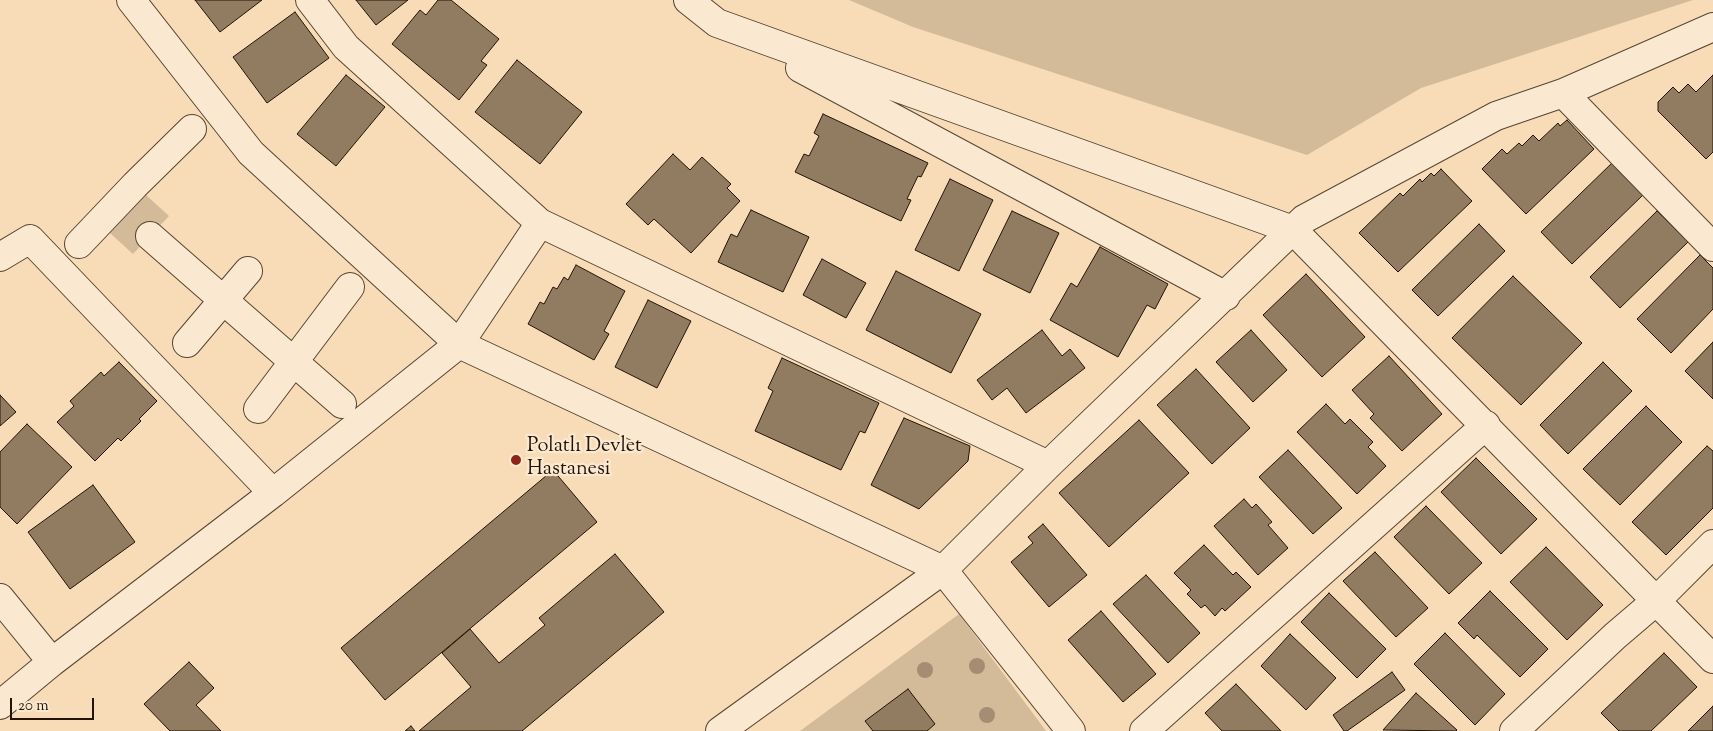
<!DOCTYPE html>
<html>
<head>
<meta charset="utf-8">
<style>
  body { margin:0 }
  #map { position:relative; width:1713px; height:731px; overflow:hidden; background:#f7dcb7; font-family:"Sorts Mill Goudy",serif }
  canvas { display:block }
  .scale { position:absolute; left:10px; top:698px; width:84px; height:22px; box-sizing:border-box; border:2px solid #231305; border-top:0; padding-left:6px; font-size:15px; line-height:18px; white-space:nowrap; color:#231305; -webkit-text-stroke:4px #fae8d0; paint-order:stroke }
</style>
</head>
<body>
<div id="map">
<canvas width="1713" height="731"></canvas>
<div class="scale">20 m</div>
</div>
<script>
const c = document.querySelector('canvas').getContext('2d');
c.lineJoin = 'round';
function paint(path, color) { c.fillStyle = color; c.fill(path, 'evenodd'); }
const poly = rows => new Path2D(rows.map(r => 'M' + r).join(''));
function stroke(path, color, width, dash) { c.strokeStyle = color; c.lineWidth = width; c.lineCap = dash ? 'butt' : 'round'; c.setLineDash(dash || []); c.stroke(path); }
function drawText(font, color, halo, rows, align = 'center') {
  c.font = font + ' "Sorts Mill Goudy",serif'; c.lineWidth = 4.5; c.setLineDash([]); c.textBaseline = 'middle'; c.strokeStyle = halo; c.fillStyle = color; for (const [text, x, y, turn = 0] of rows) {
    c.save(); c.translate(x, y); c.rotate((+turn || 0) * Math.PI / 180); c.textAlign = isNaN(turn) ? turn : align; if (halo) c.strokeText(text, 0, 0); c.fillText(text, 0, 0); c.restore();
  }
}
paint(poly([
  [849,0,1693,0,1421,88,1307,155,913,27],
  [135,185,169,216,133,254,99,223],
  [959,614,1046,731,800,731]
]), '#d3ba99');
const building = poly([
  [195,0,262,0,220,32,195,0],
  [356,0,408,0,376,25,356,0],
  [438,0,451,0,499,39,481,61,487,65,459,100,392,44,420,10,426,15,438,0],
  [295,12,329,58,267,103,233,57,295,12],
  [517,60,582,112,540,164,475,112,517,60],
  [346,75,385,107,336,166,297,134,346,75],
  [1713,75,1713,152,1706,159,1658,111,1658,102,1673,87,1679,93,1688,84,1696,92,1713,75],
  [823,114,928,163,921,177,918,176,907,199,911,200,901,221,795,172,804,154,809,156,819,136,814,133,823,114],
  [1567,120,1594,149,1526,214,1482,169,1502,149,1507,154,1519,143,1522,146,1533,135,1539,141,1558,123,1560,126,1567,120],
  [673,154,690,170,702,157,731,184,727,188,740,201,691,253,654,219,648,225,626,204,673,154],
  [1613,162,1644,194,1572,264,1541,232,1613,162],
  [1441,169,1472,201,1398,272,1359,233,1400,193,1403,196,1420,179,1422,182,1431,173,1434,176,1441,169],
  [950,179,993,200,959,271,915,250,950,179],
  [751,210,809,237,783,292,718,262,731,234,737,237,751,210],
  [1012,211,1059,233,1030,293,983,270,1012,211],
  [1657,211,1688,242,1620,308,1590,277,1657,211],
  [1479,224,1505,251,1438,316,1412,290,1479,224],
  [1100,247,1168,284,1155,309,1147,305,1118,357,1050,320,1071,283,1077,287,1100,247],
  [1700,255,1713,268,1713,309,1671,353,1637,319,1700,255],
  [822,259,866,283,846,318,803,295,822,259],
  [576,265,625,291,604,331,609,334,594,360,528,324,540,302,544,304,553,287,557,289,564,277,568,280,576,265],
  [896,271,981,314,951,373,866,330,896,271],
  [1306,274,1365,337,1322,377,1263,315,1306,274],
  [1513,276,1582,343,1521,405,1452,338,1513,276],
  [648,300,691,321,657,388,615,367,648,300],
  [1042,330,1062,356,1070,349,1085,368,1026,413,1007,388,992,400,977,380,1042,330],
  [1251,330,1287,370,1253,402,1216,362,1251,330],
  [1713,342,1713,399,1685,371,1713,342],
  [1389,356,1442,414,1402,451,1370,418,1374,414,1352,390,1389,356],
  [782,358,879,403,865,433,860,431,841,470,755,431,773,391,768,388,782,358],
  [119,362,157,401,139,419,141,421,121,441,118,438,95,461,57,422,74,406,70,401,101,372,104,376,119,362],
  [1603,362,1632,391,1568,454,1540,425,1603,362],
  [1196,369,1250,428,1212,464,1157,405,1196,369],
  [0,395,16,412,0,426,0,395],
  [1326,404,1345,424,1350,419,1373,442,1368,447,1386,466,1357,494,1297,432,1326,404],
  [1646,406,1682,442,1620,505,1583,469,1646,406],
  [904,418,970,446,968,461,919,509,871,485,904,418],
  [1139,420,1189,473,1109,547,1059,493,1139,420],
  [27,424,72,467,17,524,0,507,0,452,27,424],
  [1707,446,1713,451,1713,508,1666,555,1632,522,1707,446],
  [1288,450,1342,508,1313,534,1259,477,1288,450],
  [1476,458,1537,519,1501,554,1441,492,1476,458],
  [553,470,597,522,385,700,341,648,553,470],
  [93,485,135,542,70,589,28,532,93,485],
  [1244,499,1252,508,1256,504,1272,522,1268,525,1288,548,1258,575,1214,526,1244,499],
  [1426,506,1482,563,1449,594,1394,537,1426,506],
  [1043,524,1087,575,1049,607,1011,562,1033,543,1028,537,1043,524],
  [1204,545,1233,575,1236,572,1251,587,1225,611,1222,608,1215,616,1205,605,1201,608,1187,594,1191,590,1174,573,1204,545],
  [1546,547,1603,605,1567,640,1510,582,1546,547],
  [1375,552,1428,608,1396,637,1343,581,1375,552],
  [615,554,664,612,522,731,419,731,471,687,442,653,470,629,499,663,545,625,539,618,615,554],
  [1146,575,1200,633,1168,663,1113,604,1146,575],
  [1490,591,1548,649,1520,677,1477,635,1474,639,1458,623,1490,591],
  [1329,593,1386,649,1357,678,1301,622,1329,593],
  [1101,611,1156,674,1123,702,1068,640,1101,611],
  [1445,633,1505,694,1475,725,1414,664,1445,633],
  [1290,634,1336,678,1306,710,1261,666,1290,634],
  [1664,653,1697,687,1651,731,1619,731,1601,713,1664,653],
  [189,662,214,688,196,705,221,731,170,731,144,704,189,662],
  [1392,672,1405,690,1347,731,1344,731,1333,715,1392,672],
  [1236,684,1281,731,1222,731,1205,713,1236,684],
  [908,689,935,724,927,731,873,731,865,721,908,689],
  [1416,693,1457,730,1456,731,1383,730,1416,693],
  [1713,706,1713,731,1688,731,1713,706],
  [411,726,415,731,405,731,411,726]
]);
paint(building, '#917c62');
stroke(building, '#231305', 1);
const minor = poly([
  [131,0,251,153,459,344,943,570,1071,731],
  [310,0,346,47,540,223,1048,465],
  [688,0,717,23,1293,230,1713,659],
  [800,68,1226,296],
  [1563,93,1713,247],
  [150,236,342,404],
  [79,244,135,185,192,129],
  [0,257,30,239,273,493],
  [187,343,248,271],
  [258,409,350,287],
  [0,598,52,662],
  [0,705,52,662,273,493,459,344,540,223],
  [720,731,943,570,1048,465,1304,219,1496,116,1563,93,1713,27],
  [1144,731,1486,425],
  [1514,731,1615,636,1656,601,1713,544]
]);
stroke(minor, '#584532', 30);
stroke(minor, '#fae8d0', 28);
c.fillStyle = '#a48d72';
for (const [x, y] of [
  [977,666],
  [925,670],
  [987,715]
]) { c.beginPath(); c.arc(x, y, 8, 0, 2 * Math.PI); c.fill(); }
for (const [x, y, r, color] of [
  [516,460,6,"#8f2418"]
]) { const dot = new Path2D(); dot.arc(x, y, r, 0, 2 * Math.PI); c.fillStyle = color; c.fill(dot); stroke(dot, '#fae8d0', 2); }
drawText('20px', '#231305', '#fae8d0', [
  ["Polatlı Devlet",527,448],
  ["Hastanesi",527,471]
], 'left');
</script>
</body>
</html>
